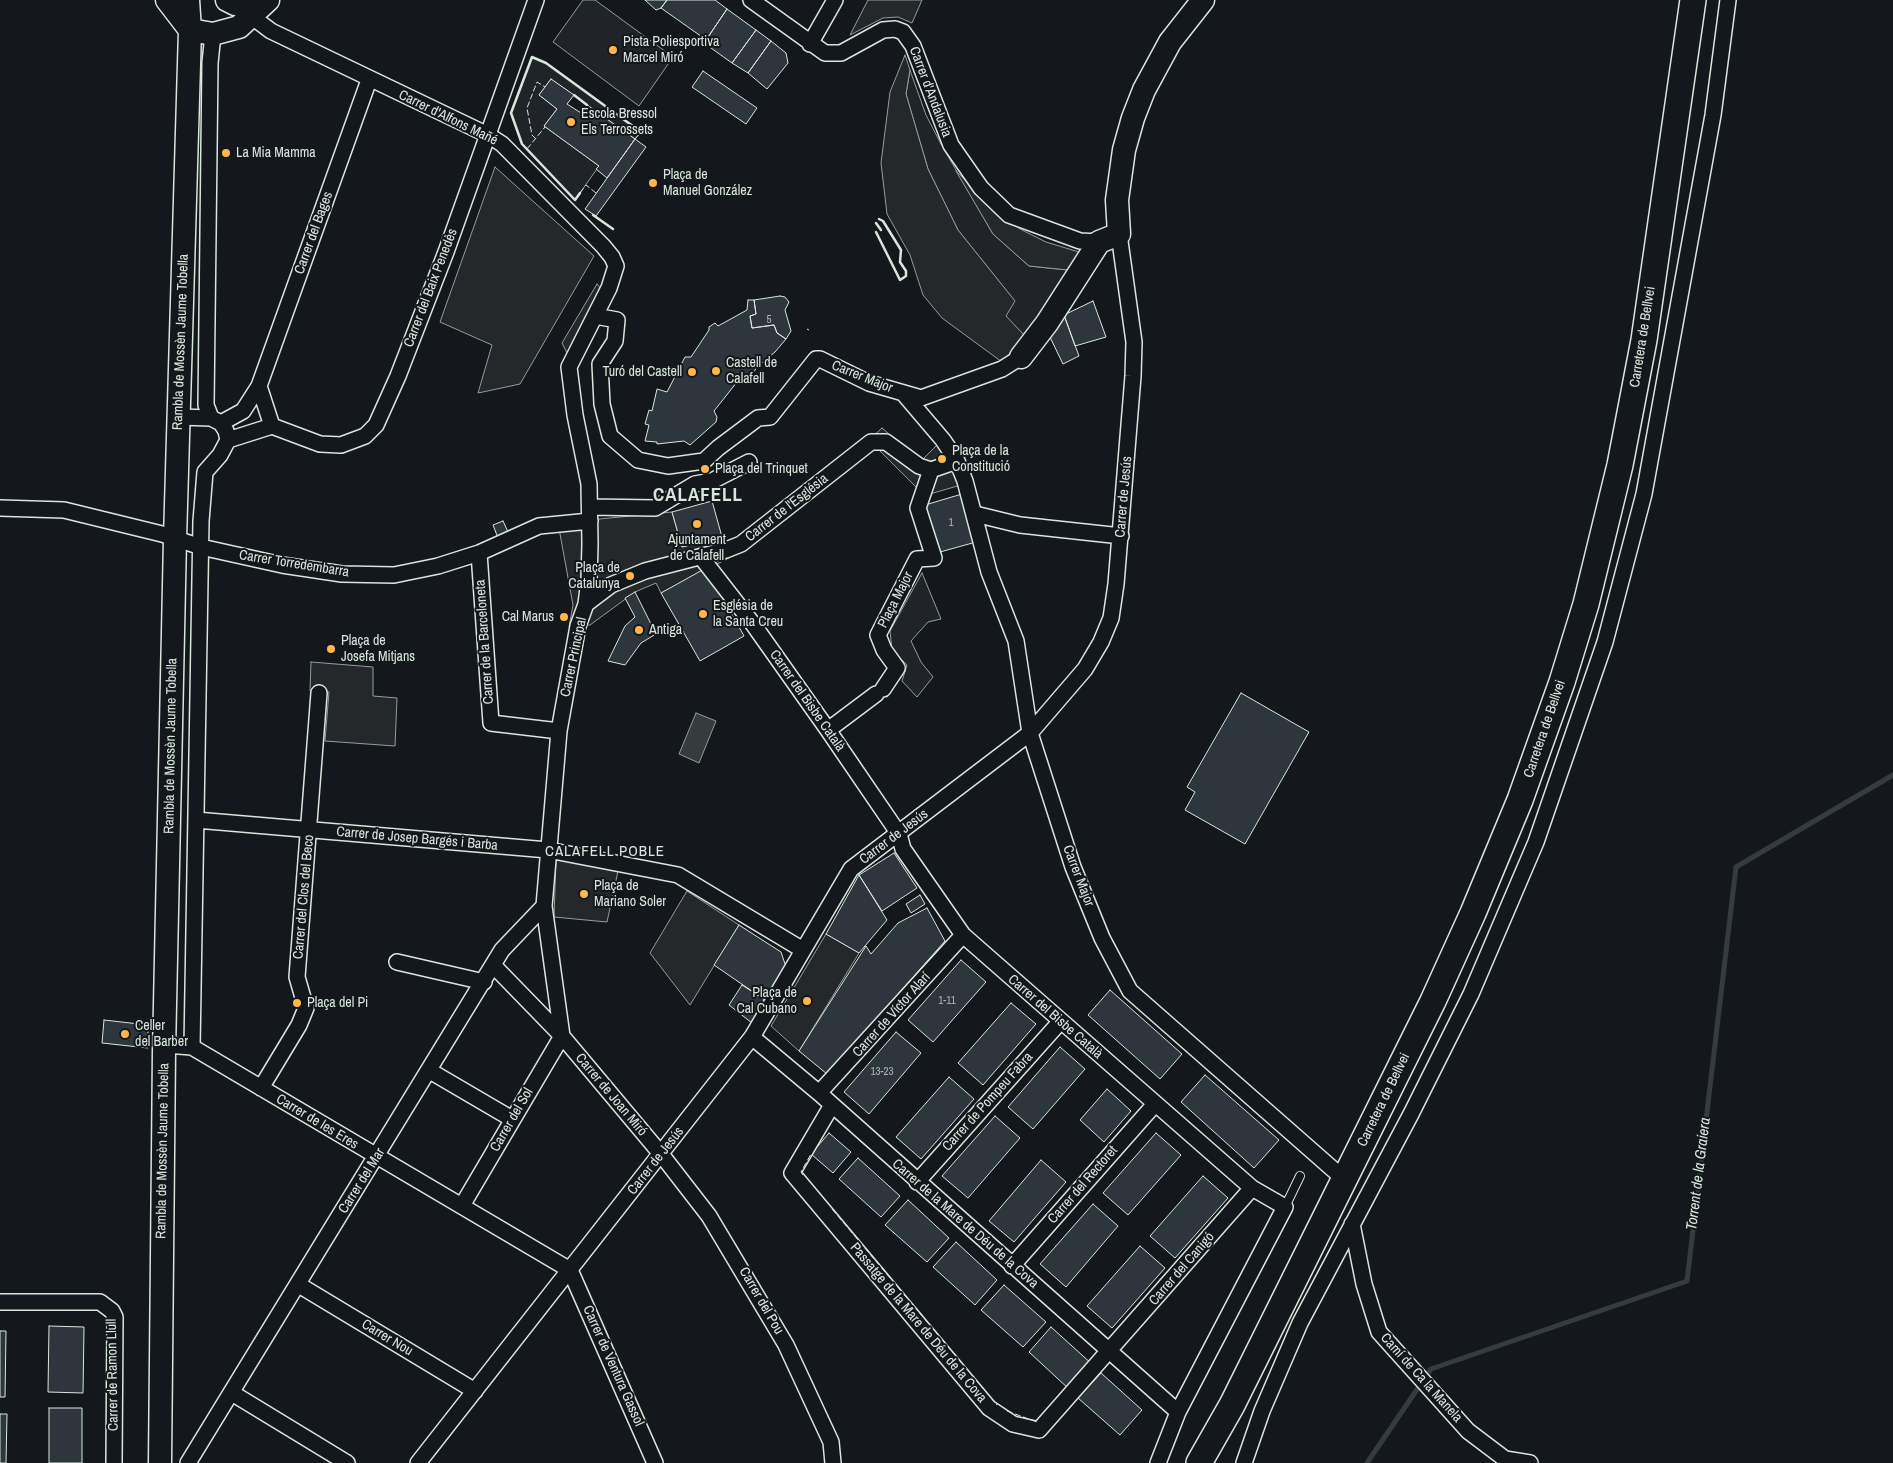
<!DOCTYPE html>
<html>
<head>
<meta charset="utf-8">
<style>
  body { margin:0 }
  canvas { display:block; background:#14181c }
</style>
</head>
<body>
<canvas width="1893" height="1463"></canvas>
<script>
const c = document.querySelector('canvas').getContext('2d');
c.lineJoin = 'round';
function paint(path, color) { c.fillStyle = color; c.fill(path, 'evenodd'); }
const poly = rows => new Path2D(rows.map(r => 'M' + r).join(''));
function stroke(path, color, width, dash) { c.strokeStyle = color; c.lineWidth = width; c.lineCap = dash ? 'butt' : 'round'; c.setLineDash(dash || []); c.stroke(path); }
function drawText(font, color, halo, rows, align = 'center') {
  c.font = font + ' "Archivo Narrow",sans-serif'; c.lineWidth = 4; c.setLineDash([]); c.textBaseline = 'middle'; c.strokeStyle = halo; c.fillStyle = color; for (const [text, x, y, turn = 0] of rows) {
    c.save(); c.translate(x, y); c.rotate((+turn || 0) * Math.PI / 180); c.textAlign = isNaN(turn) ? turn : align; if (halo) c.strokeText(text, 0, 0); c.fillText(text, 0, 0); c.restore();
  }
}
const green = poly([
  [583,0,595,0,673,57,639,106,553,42,583,0],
  [532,57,546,63,641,132,635,139,551,79,539,95,557,109,544,126,599,166,575,200,522,144,511,113,532,57],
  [910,70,926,115,941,144,993,234,1029,266,1068,270,1026,337,1005,316,1014,300,958,230,928,169,906,94,910,70],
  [922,573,941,619,928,622,911,641,921,662,933,677,917,697,902,681,907,665,892,650,890,631,922,573]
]);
paint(green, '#202428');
stroke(green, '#939e99', 1);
const parking = poly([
  [868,0,922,0,912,23,898,17,883,18,850,35,868,0],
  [905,55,910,70,906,94,928,169,958,230,1015,301,1006,316,1026,337,1002,362,942,318,923,295,910,255,887,214,881,163,890,92,905,55],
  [495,167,594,256,520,384,478,393,492,345,440,322,495,167],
  [956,171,995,209,1020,229,1046,242,1079,252,1068,270,1029,266,993,234,956,171],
  [597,284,603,291,570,359,562,343,597,284],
  [882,428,921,461,944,438,971,482,930,494,917,488,869,440,882,428],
  [672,512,682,547,722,537,729,558,661,593,656,583,635,592,590,625,569,627,573,605,558,523,672,512],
  [311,662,373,667,373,696,397,698,395,746,325,741,329,692,310,691,311,662],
  [556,859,618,871,607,922,554,917,556,859],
  [687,891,739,925,690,1005,650,953,687,891],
  [826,934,859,953,799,1051,771,1026,826,934]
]);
paint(parking, '#24282b');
stroke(parking, '#939e99', 1);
const water = poly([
  [696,713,716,721,699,763,679,754,696,713]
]);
paint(water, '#363b3e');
stroke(water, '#939e99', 1);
stroke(poly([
  [1367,1463,1431,1369,1687,1281,1736,867,1893,775]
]), '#363b3e', 5);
const building = poly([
  [645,0,667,0,661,8,656,10,645,0],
  [667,0,715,0,727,9,704,43,705,39,661,8,667,0],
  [727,9,756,30,732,63,704,43,727,9],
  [756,30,771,41,748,73,732,63,756,30],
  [771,41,786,53,788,63,767,89,748,73,771,41],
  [703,71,757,108,746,124,692,87,703,71],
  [551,79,574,95,567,104,581,113,587,105,635,139,607,178,596,169,599,166,544,126,557,109,539,95,551,79],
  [635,139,646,147,596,216,585,209,635,139],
  [780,296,785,297,789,302,785,310,791,331,786,339,777,333,774,325,752,328,750,316,756,314,754,300,780,296],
  [748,300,754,300,756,314,750,316,752,328,774,325,777,333,786,339,775,352,758,366,747,381,741,377,714,411,717,417,716,422,690,445,684,441,657,444,657,442,645,441,649,425,645,424,649,410,652,411,657,389,667,392,685,357,691,357,709,330,709,327,715,323,718,326,747,310,748,300],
  [1093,301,1106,337,1075,346,1064,315,1093,301],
  [1064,315,1079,356,1063,364,1047,331,1064,315],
  [962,494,976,542,940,552,925,505,962,494],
  [712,501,722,537,682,547,672,512,712,501],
  [503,521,509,534,498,538,493,525,503,521],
  [706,568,744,636,700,661,661,593,706,568],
  [635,592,656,634,641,643,625,665,608,661,625,626,635,617,625,598,635,592],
  [1241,693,1309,732,1245,844,1185,810,1195,792,1187,787,1241,693],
  [894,853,917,888,882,911,859,875,894,853],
  [859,875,887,920,859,953,826,934,859,875],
  [920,895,925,904,911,913,906,904,920,895],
  [927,908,945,941,827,1074,799,1051,866,946,871,954,898,923,927,908],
  [739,925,781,952,786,967,765,1000,714,965,739,925],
  [961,960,986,982,933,1042,908,1020,961,960],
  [742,985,765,1000,752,1023,729,1005,742,985],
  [1110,990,1182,1054,1160,1079,1088,1015,1110,990],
  [1011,1003,1036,1024,983,1085,958,1063,1011,1003],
  [104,1020,148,1025,148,1048,102,1043,104,1020],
  [896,1032,921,1053,869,1114,844,1092,896,1032],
  [1060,1047,1085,1069,1033,1129,1008,1107,1060,1047],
  [1205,1075,1279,1140,1254,1168,1181,1102,1205,1075],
  [949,1077,974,1099,921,1159,896,1137,949,1077],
  [1107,1089,1131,1111,1104,1142,1080,1120,1107,1089],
  [995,1116,1020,1138,968,1198,942,1176,995,1116],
  [829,1133,851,1152,833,1173,811,1154,829,1133],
  [1156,1133,1181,1155,1128,1215,1103,1193,1156,1133],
  [858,1158,900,1196,881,1217,839,1179,858,1158],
  [1041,1160,1066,1182,1014,1242,989,1221,1041,1160],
  [1203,1176,1228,1198,1175,1258,1150,1236,1203,1176],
  [908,1200,949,1238,927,1262,885,1225,908,1200],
  [1093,1204,1118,1226,1066,1287,1040,1264,1093,1204],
  [956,1242,997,1280,975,1305,933,1267,956,1242],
  [1140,1246,1165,1268,1112,1328,1087,1306,1140,1246],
  [1004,1285,1046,1322,1023,1347,981,1310,1004,1285],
  [49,1326,84,1327,83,1393,48,1392,49,1326],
  [1051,1327,1093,1365,1070,1390,1029,1352,1051,1327],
  [0,1331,6,1331,5,1397,0,1397,0,1331],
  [1101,1373,1142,1410,1120,1435,1078,1398,1101,1373],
  [49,1408,82,1408,82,1463,49,1463,49,1408],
  [0,1414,7,1414,6,1463,0,1463,0,1414]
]);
paint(building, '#2c363c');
stroke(building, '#d8e6dc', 1);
const lane = poly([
  [1285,1207,1300,1176]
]);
const street = poly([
  [751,0,825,53,841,53,883,30,895,29,903,32,913,46,951,145,981,188,1009,215,1080,241,1099,242],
  [248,8,251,16,271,31,488,135,502,144,603,246,612,257,616,266,609,288,569,367,575,415,589,484,590,544,589,580,586,604,578,626,559,731,544,906,562,1036],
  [810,44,835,0],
  [595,316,617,320,615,341,600,364,602,404,610,436,638,460,668,466,704,461],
  [903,393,943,440,957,461,965,481,989,572,1016,641,1030,733,1073,867,1102,938,1130,991,1344,1179],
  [179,417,211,418],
  [221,423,243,411,259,386],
  [272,426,259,386,369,80],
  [228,440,272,426,320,444,341,445,365,436,376,425,398,376,446,252,536,0],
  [704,461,718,448,758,418,770,417,816,359,820,359,869,383,921,398,1002,369,1021,357],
  [590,507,655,508,695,484,712,481,749,462],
  [0,508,64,510,162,534,201,547,282,565,342,574,394,575,438,566,479,553,539,526,590,521],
  [975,514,1020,525,1121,536],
  [479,553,491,723,559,731],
  [701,557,753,624,828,730,899,834,903,849,963,935,1252,1188,1285,1207,1178,1412,1158,1463],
  [586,604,611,585,645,571,726,550,741,544,871,442,886,442,919,466,931,470,957,461],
  [883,689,897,668,884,650,878,635,917,559,934,558,918,508,931,470],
  [828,730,876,694],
  [196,820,548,850,678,875,803,950],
  [397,962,484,982],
  [493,965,562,1036,661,1154,709,1216,786,1345,831,1442,833,1463],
  [752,1037,819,1093,1178,1412],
  [165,1045,192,1047,570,1270,655,1463],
  [192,1047,201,521,205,472,220,455,228,440,226,431,221,423,211,418,206,405,210,63,213,34],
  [430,1071,512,1119],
  [261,1088,299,1025,306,1008,297,977,319,693],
  [819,1093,963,935],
  [832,1105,792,1173,989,1408,1013,1424,1039,1430,1252,1188],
  [917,1182,1060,1022],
  [463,1204,562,1036],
  [1352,1224,1364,1284,1379,1332,1468,1431,1505,1459,1530,1463],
  [1012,1266,1155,1104],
  [299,1285,475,1391],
  [0,1302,100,1302,112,1311,115,1317,114,1463],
  [232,1393,347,1463],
  [188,1463,502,950,544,906],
  [418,1463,752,1037,851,869,1030,733,1085,669,1101,642,1111,618,1116,584,1133,376,1134,342,1119,234],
  [1244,1463,1262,1411,1300,1323,1411,1114,1471,994,1536,842,1605,642,1644,494,1713,115,1728,0]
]);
const secondary = poly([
  [167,0,190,30,213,34,239,27,268,0],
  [227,0,235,4,268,0],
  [1021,357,1047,323,1099,242,1119,234,1117,200,1124,150,1133,118,1144,90,1170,42,1203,0],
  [160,1463,164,1051,175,539,190,30,188,0]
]);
const primary = poly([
  [1199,1463,1232,1405,1433,1001,1473,913,1520,800,1562,682,1586,604,1620,465,1644,340,1693,0]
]);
stroke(lane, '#d8e6dc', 10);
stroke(street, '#d8e6dc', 18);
stroke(secondary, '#d8e6dc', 25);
stroke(primary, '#d8e6dc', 28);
stroke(lane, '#14181c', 8);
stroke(street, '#14181c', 15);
stroke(secondary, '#14181c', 22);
stroke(primary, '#14181c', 25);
stroke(poly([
  [536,139,532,135,527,108,537,82,545,87],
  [635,139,641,132],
  [527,149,545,127],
  [580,193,586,185,596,193],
  [807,329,809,330],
  [803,1175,801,1172,811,1154],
  [832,1209,997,1405],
  [1007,1411,1037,1422]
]), '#d8e6dc', 1, [6, 2.5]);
stroke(poly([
  [574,95,587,105],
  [580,193,575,200,522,144,511,113,532,57,546,63,641,132],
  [593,215,613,229],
  [876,223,881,230],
  [876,232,900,280,906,276,906,271,900,262,901,250,883,221,879,219]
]), '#d8e6dc', 2.5);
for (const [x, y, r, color] of [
  [613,50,5,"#ffb74d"],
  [571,122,5,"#ffb74d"],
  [226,153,5,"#ffb74d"],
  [653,183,5,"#ffb74d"],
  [716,371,5,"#ffb74d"],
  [692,372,5,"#ffb74d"],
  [942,459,5,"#ffb74d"],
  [705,469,5,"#ffb74d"],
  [697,524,5,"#ffb74d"],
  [630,576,5,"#ffb74d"],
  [703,614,5,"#ffb74d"],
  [564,617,5,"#ffb74d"],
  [639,630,5,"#ffb74d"],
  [331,649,5,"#ffb74d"],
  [584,894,5,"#ffb74d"],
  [807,1001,5,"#ffb74d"],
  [297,1003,5,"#ffb74d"],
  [125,1034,5,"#ffb74d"]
]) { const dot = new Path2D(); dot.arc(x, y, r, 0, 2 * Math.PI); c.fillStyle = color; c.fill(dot); stroke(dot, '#14181c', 2); }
drawText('11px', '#adbab4', null, [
  ["5",769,320],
  ["1",951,523],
  ["1-11",947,1001],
  ["13-23",882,1072]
]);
drawText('14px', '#d8e6dc', '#14181c', [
  ["Pista Poliesportiva",623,42],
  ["Marcel Miró",623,58],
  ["Escola Bressol",581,114],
  ["Els Terrossets",581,130],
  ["La Mia Mamma",236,153],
  ["Plaça de",663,175],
  ["Manuel González",663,191],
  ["Castell de",726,363],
  ["Calafell",726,379],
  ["Turó del Castell",682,372,"right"],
  ["Plaça de la",952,451],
  ["Constitució",952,467],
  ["Plaça del Trinquet",715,469],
  ["Ajuntament",697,540,"center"],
  ["de Calafell",697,556,"center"],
  ["Plaça de",620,568,"right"],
  ["Catalunya",620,584,"right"],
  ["Església de",713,606],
  ["la Santa Creu",713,622],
  ["Cal Marus",554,617,"right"],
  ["Antiga",649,630],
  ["Plaça de",341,641],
  ["Josefa Mitjans",341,657],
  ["Plaça de",594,886],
  ["Mariano Soler",594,902],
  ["Plaça de",797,993,"right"],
  ["Cal Cubano",797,1009,"right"],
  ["Plaça del Pi",307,1003],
  ["Celler",135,1026],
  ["del Barber",135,1042]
], 'left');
drawText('14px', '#d8e6dc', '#14181c', [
  ["Carrer d'Andalusia",930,92,69],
  ["Carrer d'Alfons Mañé",448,118,26],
  ["Carrer del Bages",314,233,-70],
  ["Carrer del Baix Penedès",431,288,-69],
  ["Carretera de Bellvei",1643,337,-81],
  ["Rambla de Mossèn Jaume Tobella",181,342,-88],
  ["Carrer Major",862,377,22],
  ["Carrer de Jesús",1124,497,-85],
  ["Carrer de l'Església",787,508,-38],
  ["Carrer Torredembarra",294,564,9],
  ["Plaça Major",896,600,-63],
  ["Carrer de la Barceloneta",485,642,-94],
  ["Carrer Principal",574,657,-78],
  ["Carrer del Bisbe Català",807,701,55],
  ["Carretera de Bellvei",1545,729,-71],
  ["Rambla de Mossèn Jaume Tobella",171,746,-89],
  ["Carrer de Jesús",894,837,-37],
  ["Carrer de Josep Bargés i Barba",417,839,5],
  ["Carrer Major",1078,876,69],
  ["Carrer del Clos del Beco",304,897,-85],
  ["Carrer de Víctor Alarí",892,1015,-48],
  ["Carrer del Bisbe Català",1055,1017,41],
  ["Carrer de Joan Miró",611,1095,50],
  ["Carretera de Bellvei",1384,1100,-64],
  ["Carrer de Pompeu Fabra",988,1102,-48],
  ["Carrer del Sol",512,1120,-60],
  ["Carrer de les Eres",317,1122,31],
  ["Rambla de Mossèn Jaume Tobella",163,1151,-89],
  ["Carrer de Jesús",656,1161,-52],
  ["Carrer del Mar",362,1181,-58],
  ["Carrer del Rectoret",1083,1185,-49],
  ["Carrer de la Mare de Déu de la Cova",965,1224,41],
  ["Carrer del Canigó",1182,1269,-49],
  ["Carrer del Pou",761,1301,60],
  ["Passatge de la Mare de Déu de la Cova",918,1323,50],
  ["Carrer Nou",387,1338,31],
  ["Carrer de Ventura Gassol",613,1366,66],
  ["Carrer de Ramon Llull",113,1375,-91],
  ["Camí de Ca la Manela",1421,1378,48]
]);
c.letterSpacing = '1px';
drawText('15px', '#d8e6dc', '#14181c', [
  ["CALAFELL POBLE",605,852]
]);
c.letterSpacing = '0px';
drawText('italic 15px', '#d8e6dc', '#14181c', [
  ["Torrent de la Graiera",1699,1174,-83]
]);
c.letterSpacing = '1px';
drawText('bold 19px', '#d8e6dc', '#14181c', [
  ["CALAFELL",698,496]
]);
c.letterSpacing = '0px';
</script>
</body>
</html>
